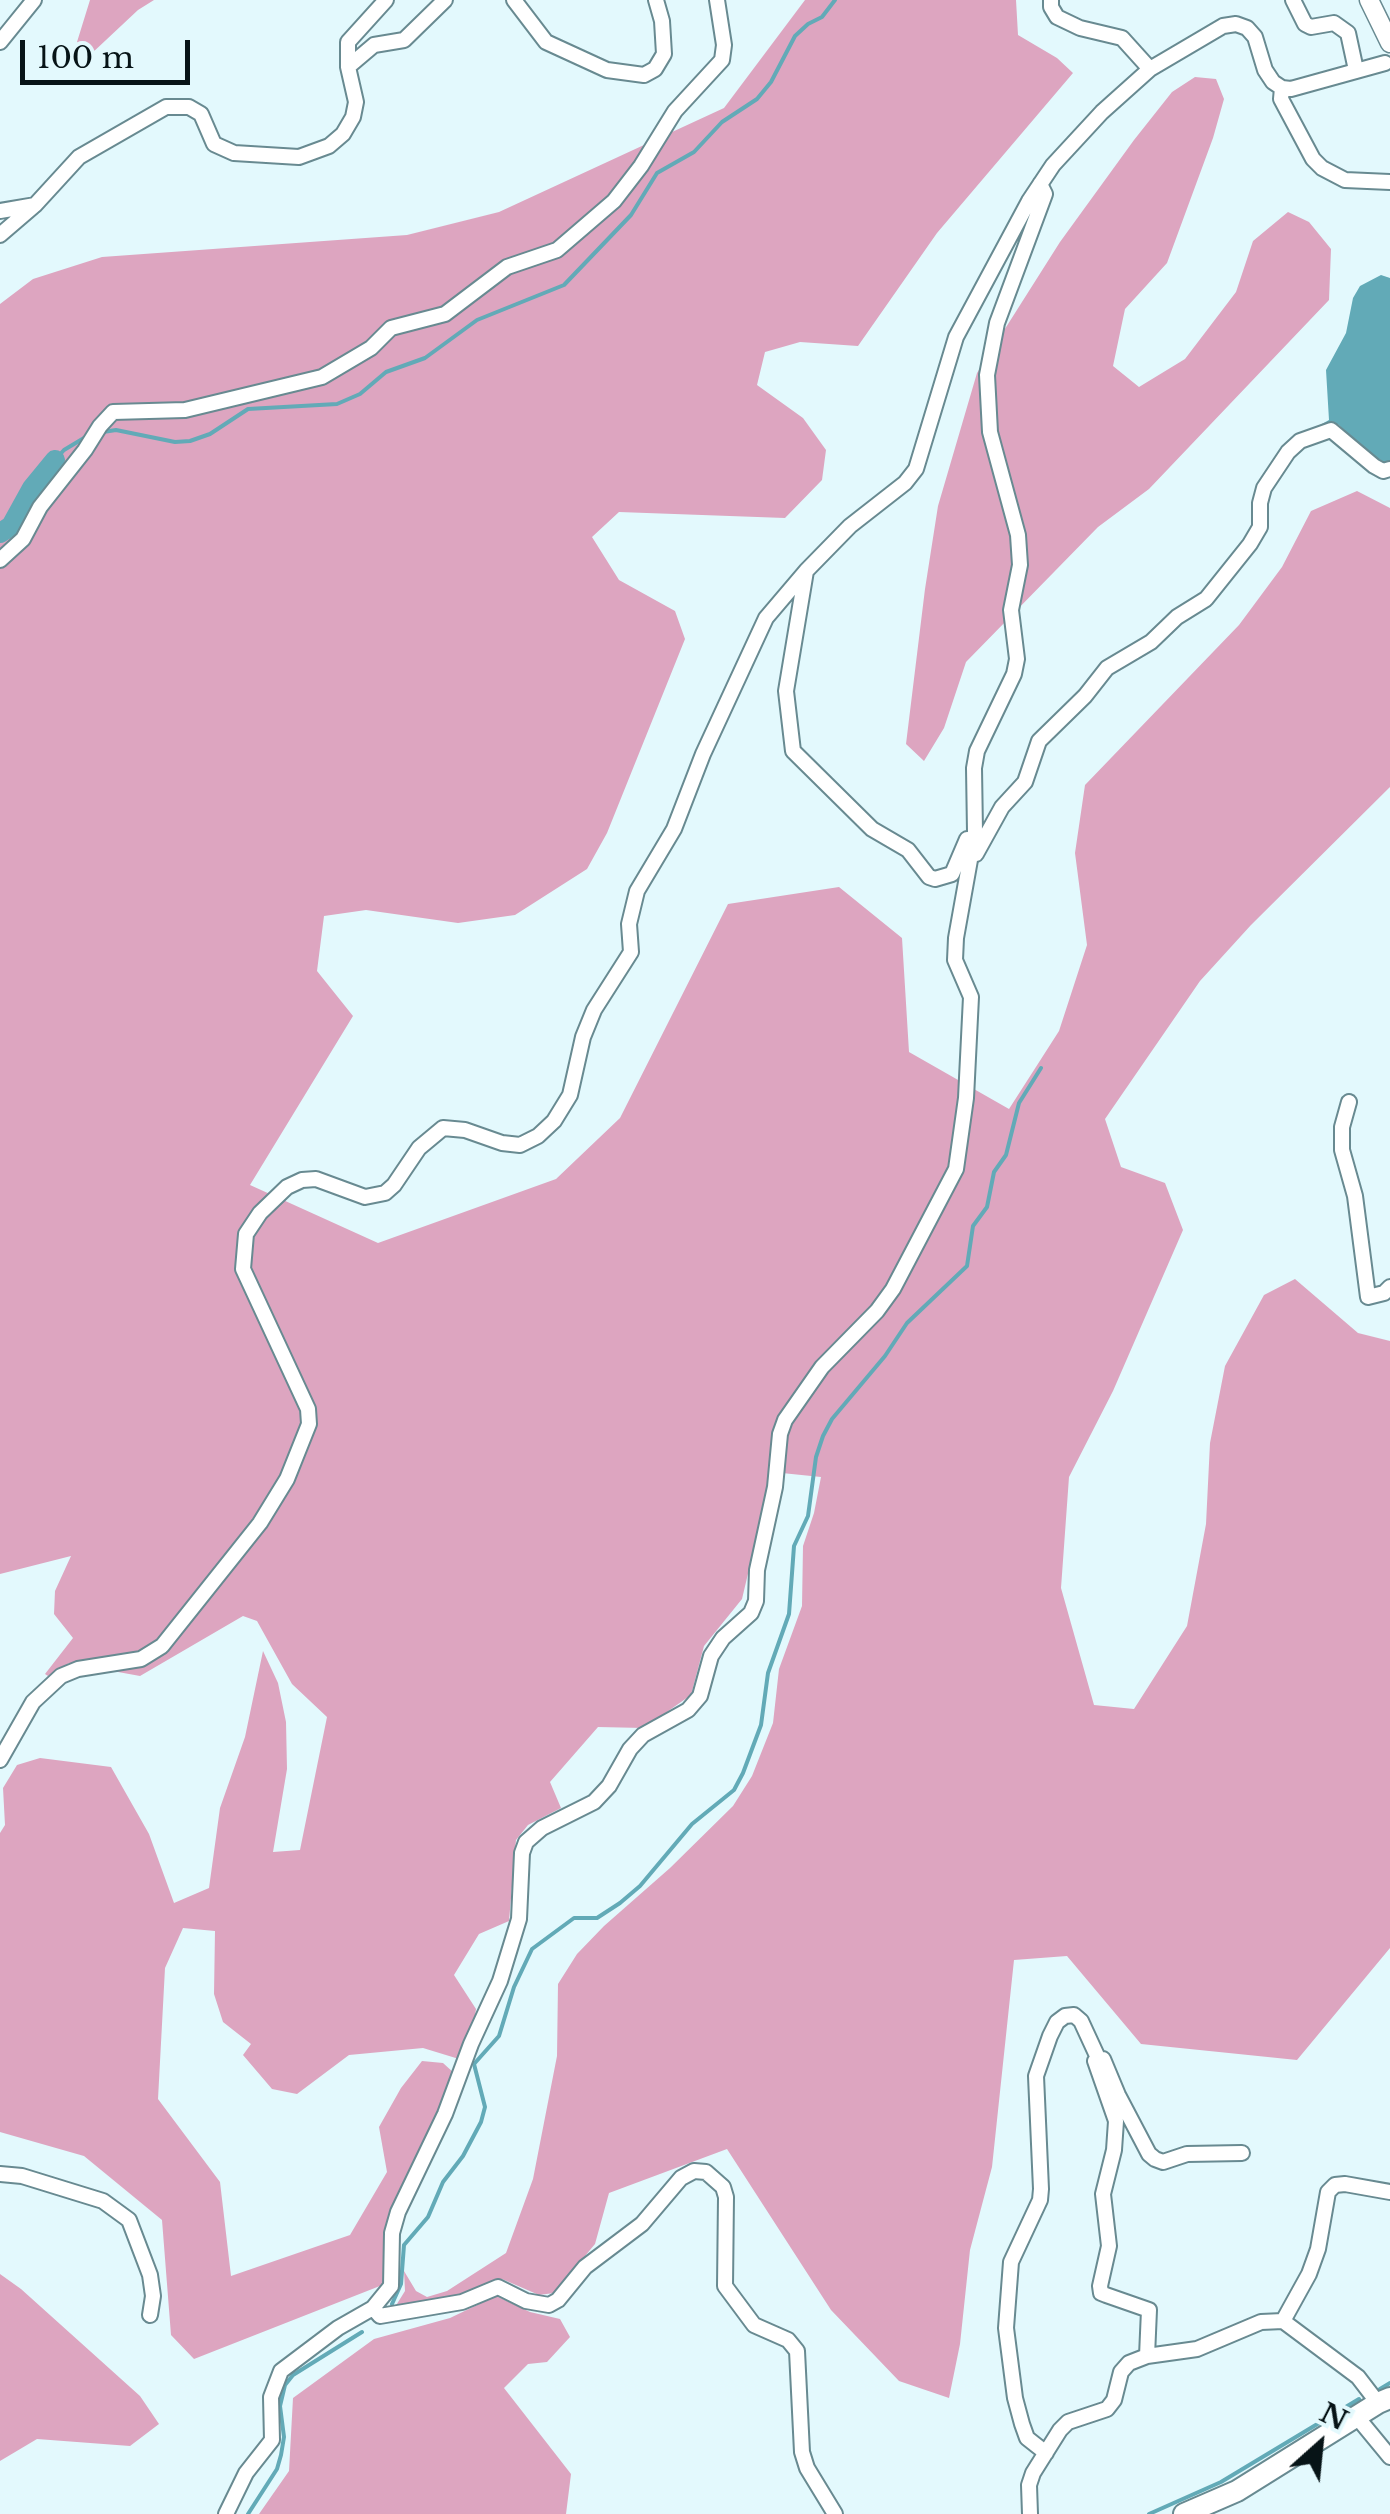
<!DOCTYPE html>
<html>
<head>
<meta charset="utf-8">
<style>
  body { margin:0 }
  #map { position:relative; width:1390px; height:2514px; overflow:hidden; background:#e3f9fd; font-family:"Libre Baskerville",serif }
  canvas { display:block }
  .north { position:absolute; left:1270px; top:2394px; width:100px; height:100px; -webkit-text-stroke:8px #e3f9fd; paint-order:stroke; rotate:27deg; font-size:28px; font-weight:700; line-height:40px; text-align:center; color:#071417 }
  .north::after { content:''; display:block; margin:auto; width:35px; height:45px; background:#071417; clip-path:polygon(50% 0,100% 100%,50% 72%,0 100%) }
  .scale { position:absolute; left:20px; top:40px; width:170px; height:45px; box-sizing:border-box; border:5px solid #071417; border-top:0; padding-left:12px; font-size:30px; line-height:35px; white-space:nowrap; color:#071417; -webkit-text-stroke:8px #e3f9fd; paint-order:stroke }
</style>
</head>
<body>
<div id="map">
<canvas width="1390" height="2514"></canvas>
<div class="north">N</div>
<div class="scale">100 m</div>
</div>
<script>
const c = document.querySelector('canvas').getContext('2d');
c.lineJoin = 'round';
function paint(path, color) { c.fillStyle = color; c.fill(path, 'evenodd'); }
const poly = rows => new Path2D(rows.map(r => 'M' + r).join(''));
function stroke(path, color, width, dash) { c.strokeStyle = color; c.lineWidth = width; c.lineCap = dash ? 'butt' : 'round'; c.setLineDash(dash || []); c.stroke(path); }
paint(poly([
  [90,0,154,0,138,10,90,55,77,42],
  [805,0,1016,0,1018,35,1057,58,1073,73,937,233,858,346,800,342,765,352,757,385,803,418,826,450,822,480,785,518,619,512,592,537,619,580,675,611,685,639,607,833,587,869,515,915,458,923,366,910,324,916,317,971,353,1016,250,1185,378,1243,556,1179,620,1118,728,904,839,887,902,938,909,1052,1009,1109,1059,1031,1087,945,1075,853,1085,785,1239,625,1282,567,1311,511,1357,491,1390,508,1390,787,1251,925,1200,981,1105,1119,1121,1167,1165,1183,1183,1230,1113,1391,1069,1477,1061,1588,1094,1705,1134,1709,1187,1626,1206,1524,1210,1443,1225,1366,1264,1295,1295,1279,1358,1333,1390,1341,1390,1948,1297,2060,1141,2044,1067,1956,1014,1960,992,2167,970,2250,960,2344,949,2398,899,2381,831,2310,727,2149,609,2193,595,2244,554,2293,539,2295,502,2279,450,2298,395,2307,405,2291,404,2271,416,2291,427,2297,447,2291,506,2253,533,2179,557,2056,558,1984,577,1954,604,1926,670,1868,733,1806,752,1776,773,1723,779,1669,802,1606,803,1546,814,1513,821,1477,772,1472,742,1599,704,1646,691,1695,644,1728,598,1727,550,1782,561,1808,528,1825,516,1840,509,1921,479,1934,454,1975,476,2009,473,2029,459,2059,423,2048,349,2055,297,2094,272,2089,243,2055,251,2044,223,2022,214,1994,215,1931,183,1928,165,1968,158,2099,220,2182,231,2276,350,2235,387,2172,379,2127,401,2088,422,2061,443,2063,454,2073,394,2208,385,2284,194,2359,171,2335,162,2220,84,2156,0,2132,0,1833,5,1825,3,1788,17,1765,40,1758,111,1767,149,1834,174,1903,209,1888,220,1808,245,1737,263,1651,278,1683,286,1722,287,1769,273,1852,300,1850,327,1717,292,1684,257,1621,243,1616,140,1676,69,1663,48,1676,45,1674,73,1638,54,1614,55,1591,71,1556,0,1574,0,304,33,279,102,257,407,235,499,212,724,108],
  [1195,77,1216,79,1224,99,1213,138,1167,263,1125,309,1113,366,1139,387,1185,359,1236,292,1253,241,1288,212,1309,222,1331,249,1329,300,1149,489,1098,527,966,662,944,728,924,761,906,744,925,589,938,506,977,373,1060,242,1134,140,1172,92],
  [0,2274,21,2289,140,2396,159,2424,130,2446,37,2439,0,2461],
  [496,2296,530,2312,560,2319,570,2337,547,2362,528,2364,504,2388,571,2474,566,2514,259,2514,289,2471,293,2398,374,2339,450,2318]
]), '#dda5c0');
paint(poly([
  [1381,275,1390,278,1390,461,1386,463,1366,452,1339,425,1334,423,1313,433,1311,430,1329,420,1326,370,1346,333,1353,298,1360,286]
]), '#62aab7');
stroke(poly([
  [103,432,116,430,175,442,190,441,210,434,248,409,337,404,360,394,386,372,425,358,477,320,564,285,631,215,657,173,694,152,722,122,757,99,771,82,795,36,808,24,822,17,835,0],
  [55,460,64,450,89,435],
  [392,2304,401,2284,404,2245,428,2217,443,2182,463,2156,481,2122,485,2107,474,2064,499,2036,514,1987,532,1949,574,1918,597,1918,620,1903,640,1886,692,1824,734,1790,743,1773,761,1725,768,1673,789,1614,794,1546,808,1516,816,1457,823,1436,832,1419,885,1356,907,1323,967,1266,973,1226,987,1207,994,1172,1006,1155,1019,1103,1041,1068],
  [1380,2389,1390,2383],
  [248,2514,277,2469,281,2455,284,2437,280,2406,285,2385,293,2375,362,2332],
  [1149,2514,1221,2482,1359,2399]
]), '#62aab7', 4);
stroke(poly([
  [0,533,11,526,32,488,55,460]
]), '#62aab7', 20);
const minor = poly([
  [514,0,546,42,607,70,644,75,655,69,664,54,662,21,656,0],
  [1051,0,1051,7,1057,17,1080,28,1122,38,1150,69],
  [1293,0,1305,24,1311,27,1334,23,1348,33,1356,70],
  [0,42,34,0],
  [348,67,374,45,404,40,445,0],
  [1282,88,1281,99,1313,159,1322,168,1345,180,1390,182],
  [0,211,35,205],
  [0,235,35,205,79,157,166,107,189,107,201,114,214,144,234,153,299,157,329,146,343,134,353,117,356,102,348,67,348,42,386,0],
  [0,560,23,539,40,507,85,450,100,426,113,412,185,410,322,377,371,348,391,328,445,314,507,267,557,250,614,201,641,166,675,111,722,60,724,45,717,0],
  [806,571,786,691,793,751,872,829,908,850,929,877,935,879,952,874,967,839],
  [976,854,1002,807,1025,782,1039,741,1085,696,1107,668,1151,642,1177,617,1206,599,1250,544,1260,527,1260,503,1264,488,1288,452,1300,441,1331,430,1374,466,1383,471,1390,469],
  [1349,1102,1342,1127,1342,1150,1355,1196,1368,1297,1384,1293,1390,1287],
  [0,1760,33,1702,61,1676,78,1669,141,1659,162,1646,260,1523,287,1479,309,1424,308,1409,243,1269,246,1234,260,1213,287,1187,302,1180,316,1179,365,1197,385,1193,394,1185,419,1148,443,1128,465,1130,502,1143,520,1145,538,1136,554,1121,570,1095,583,1037,594,1010,631,952,629,924,637,891,674,829,703,754,766,618,806,571,850,526,905,483,916,469,956,337,1029,201,1053,165,1102,112,1150,69,1223,26,1236,24,1247,28,1255,37,1265,70,1273,82,1282,88,1291,89,1385,63],
  [0,2174,22,2176,103,2201,129,2220,150,2275,153,2296,150,2315],
  [373,2308,380,2316,462,2302,498,2287,526,2301,549,2305,558,2300,585,2267,642,2224,681,2178,694,2171,706,2172,723,2187,726,2197,725,2286,754,2325,788,2340,797,2351,802,2452,807,2468,835,2514],
  [1283,2321,1309,2274,1318,2249,1328,2192,1335,2185,1345,2184,1390,2192],
  [1147,2356,1149,2310,1106,2295,1101,2293,1100,2286,1109,2246,1103,2194,1114,2150,1116,2121,1095,2061,1103,2059,1118,2095,1149,2154,1155,2159,1163,2162,1187,2154,1242,2153],
  [1357,2417,1390,2457],
  [1046,2453,1027,2438,1022,2424,1015,2398,1006,2328,1011,2262,1040,2200,1041,2189,1036,2076,1050,2036,1057,2022,1065,2016,1074,2015,1081,2021,1099,2060],
  [226,2514,246,2473,272,2440,271,2397,281,2371,338,2328,373,2308,391,2286,392,2233,398,2212,445,2114,471,2044,500,1981,519,1919,522,1853,526,1842,542,1828,594,1802,609,1786,630,1749,643,1735,688,1710,700,1696,711,1656,723,1638,751,1613,756,1601,757,1570,775,1487,780,1434,785,1420,822,1367,877,1311,893,1289,956,1169,966,1098,971,997,955,960,956,938,975,832,974,768,977,751,1014,674,1017,659,1011,610,1020,565,1018,535,990,432,987,375,997,323,1045,194,1040,184],
  [1030,2514,1029,2485,1033,2473,1060,2430,1068,2422,1107,2409,1114,2400,1121,2372,1129,2363,1147,2356,1197,2349,1261,2322,1283,2321,1358,2377,1378,2403]
]);
const tertiary = poly([
  [1369,0,1390,43]
]);
const secondary = poly([
  [1184,2514,1237,2491,1378,2403,1390,2398]
]);
stroke(minor, '#688a91', 18);
stroke(tertiary, '#688a91', 21);
stroke(secondary, '#688a91', 24);
stroke(minor, '#fff', 14);
stroke(tertiary, '#fff', 18);
stroke(secondary, '#fff', 20);
</script>
</body>
</html>
